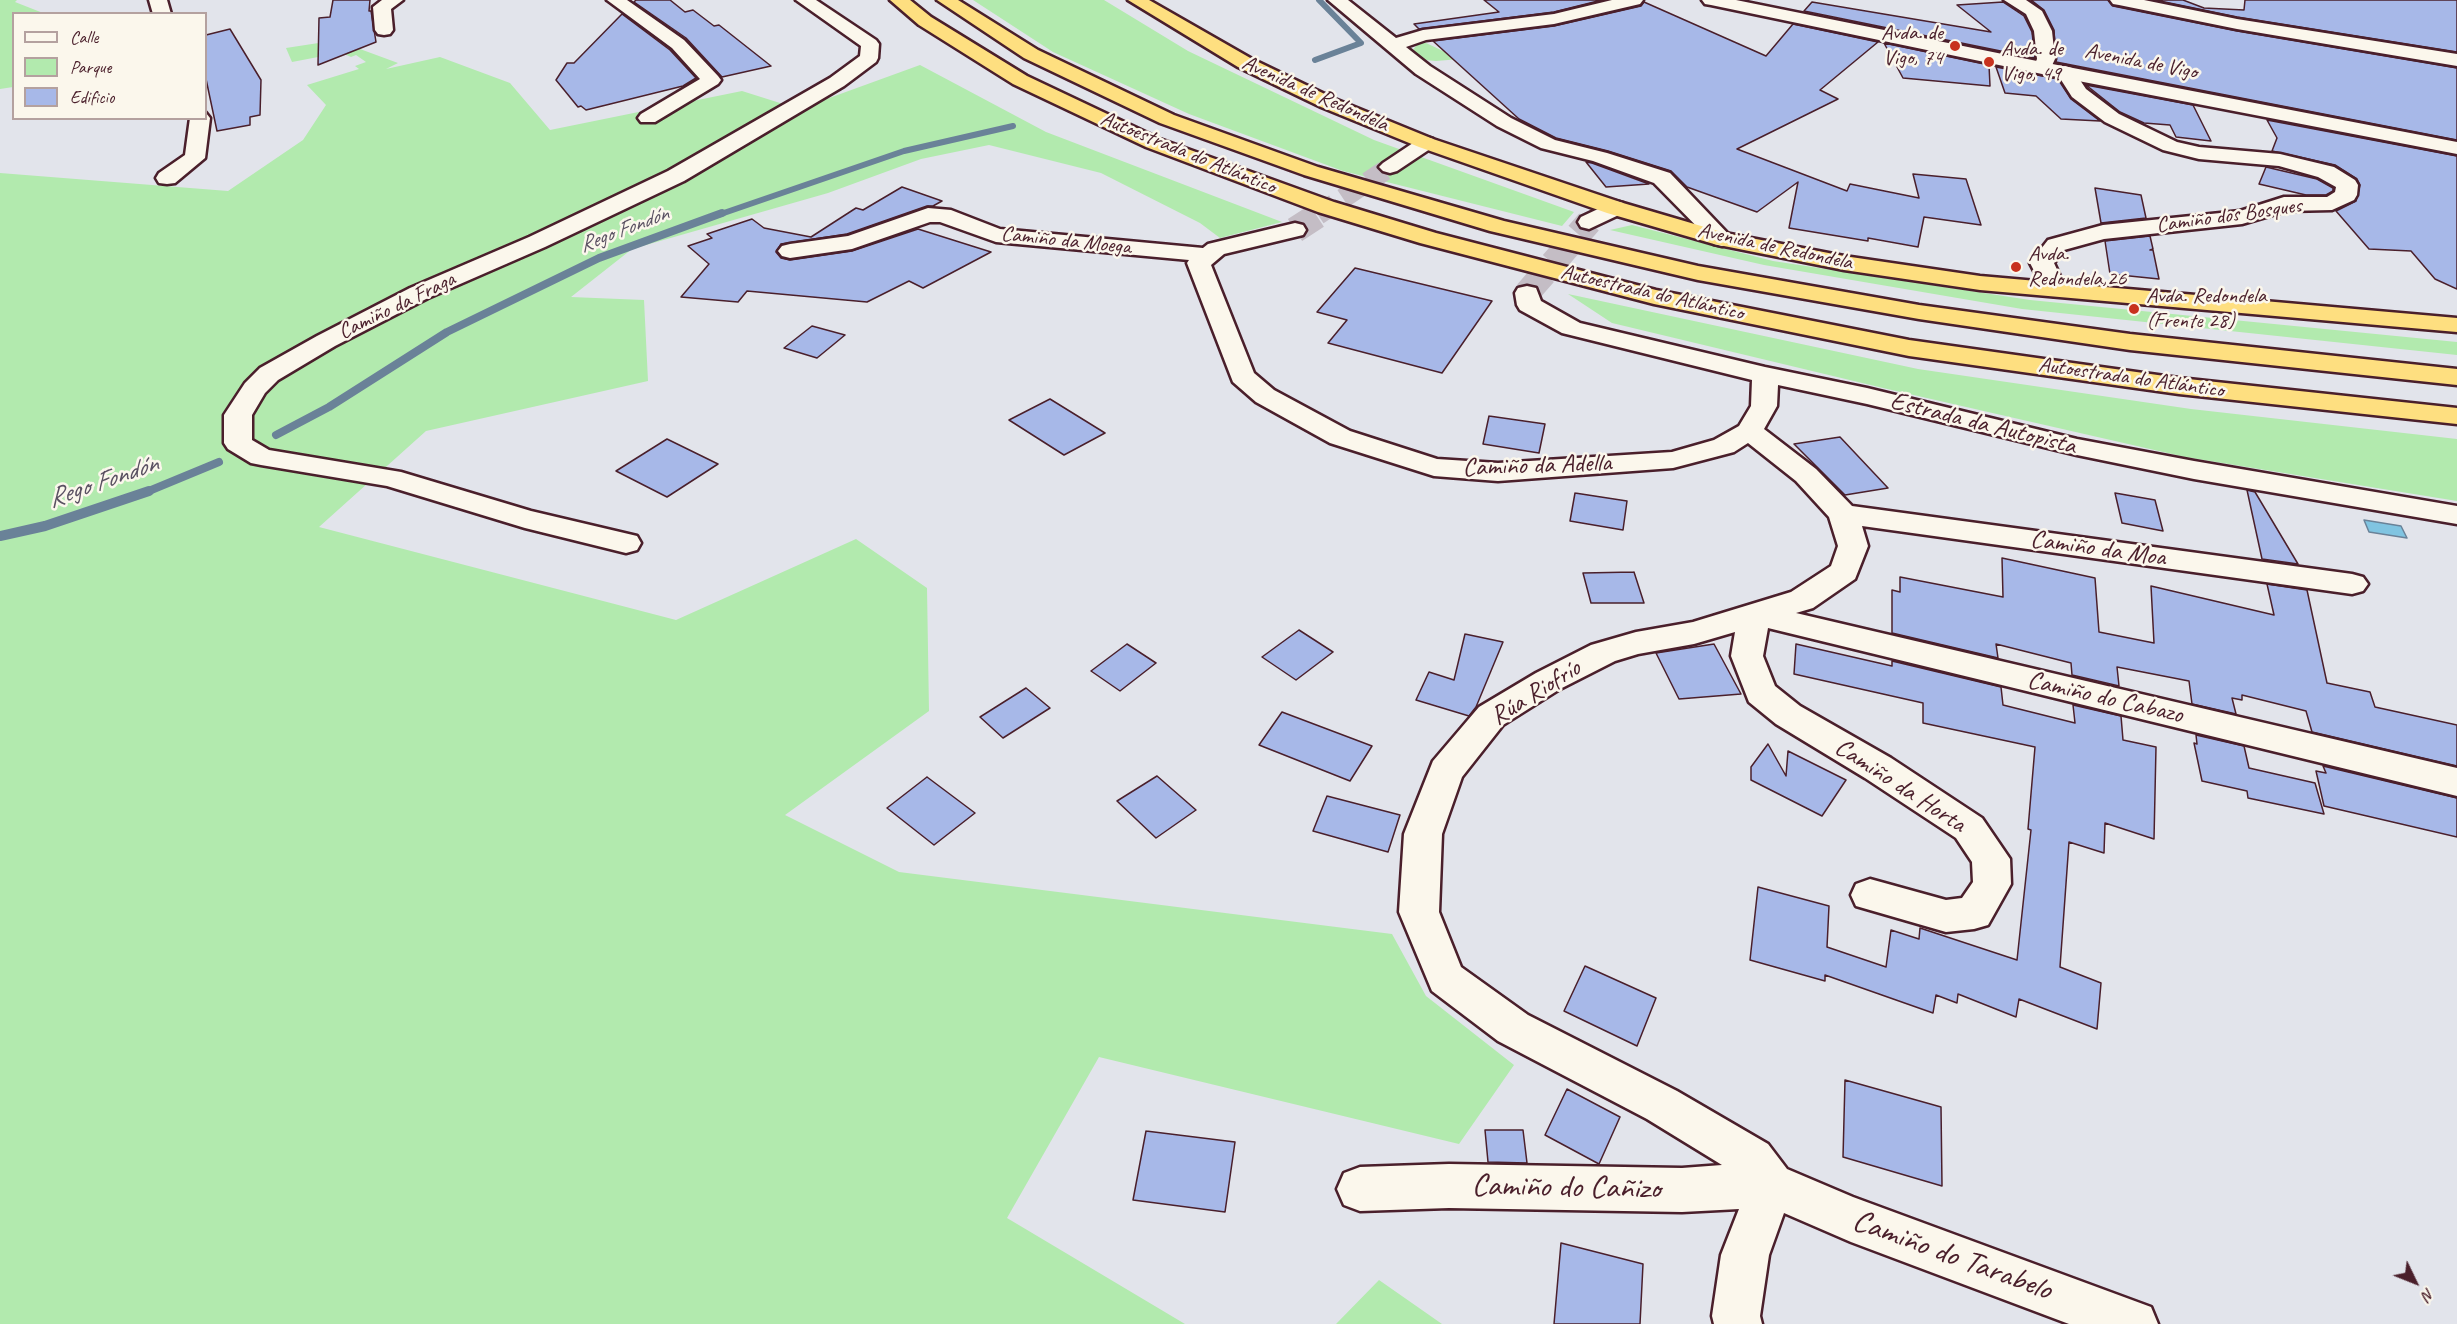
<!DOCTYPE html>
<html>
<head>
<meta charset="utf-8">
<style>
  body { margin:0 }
  #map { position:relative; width:2457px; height:1324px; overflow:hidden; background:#e2e4eb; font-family:Caveat,sans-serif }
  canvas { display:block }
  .legend { position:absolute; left:12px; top:12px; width:195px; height:108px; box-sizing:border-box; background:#fbf7ec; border:2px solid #b4a19f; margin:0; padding:8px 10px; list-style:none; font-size:18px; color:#4a1f2b }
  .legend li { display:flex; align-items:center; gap:12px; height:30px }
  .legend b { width:30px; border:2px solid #b4a19f }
  .north { position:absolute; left:2385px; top:1252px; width:60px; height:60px; -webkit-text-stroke:4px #fbf7ec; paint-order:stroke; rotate:133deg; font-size:16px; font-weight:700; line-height:24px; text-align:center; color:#4a1f2b }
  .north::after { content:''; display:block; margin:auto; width:21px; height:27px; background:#4a1f2b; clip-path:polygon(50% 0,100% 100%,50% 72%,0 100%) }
</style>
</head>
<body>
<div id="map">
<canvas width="2457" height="1324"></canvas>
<ul class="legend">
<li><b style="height:8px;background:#fbf7ec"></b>Calle</li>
<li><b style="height:16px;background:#b2eaae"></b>Parque</li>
<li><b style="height:16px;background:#a7b8e8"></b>Edificio</li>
</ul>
<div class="north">N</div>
</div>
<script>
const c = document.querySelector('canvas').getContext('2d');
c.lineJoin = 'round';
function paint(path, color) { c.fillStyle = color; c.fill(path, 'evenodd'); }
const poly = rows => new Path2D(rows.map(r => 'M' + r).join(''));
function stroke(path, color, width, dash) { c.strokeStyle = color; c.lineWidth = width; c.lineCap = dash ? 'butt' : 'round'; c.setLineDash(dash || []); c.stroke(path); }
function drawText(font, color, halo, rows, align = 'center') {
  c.font = font + ' Caveat,sans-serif'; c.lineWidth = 5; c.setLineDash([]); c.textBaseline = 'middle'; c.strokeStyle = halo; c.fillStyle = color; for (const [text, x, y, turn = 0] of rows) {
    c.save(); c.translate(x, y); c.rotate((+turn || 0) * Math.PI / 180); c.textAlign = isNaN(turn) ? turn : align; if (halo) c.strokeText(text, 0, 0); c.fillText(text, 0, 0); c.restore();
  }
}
paint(poly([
  [0,0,17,0,15,2,43,13,14,14,13,87,0,89],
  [973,0,1104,0,1188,51,1374,140,1574,212,1562,226,1343,171,1189,114,1053,52],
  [325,42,339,53,292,62,286,48],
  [1424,42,1460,59,1436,61,1415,59,1409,55,1416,46],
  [360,49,398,63,386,69,440,57,510,83,550,130,742,91,799,109,920,65,1046,132,1282,222,1220,238,1200,223,1101,173,989,145,921,159,828,193,632,249,571,297,644,300,648,381,426,431,319,527,676,620,856,539,927,588,929,711,785,815,899,872,1392,934,1426,996,1514,1065,1459,1144,1099,1057,1007,1218,1185,1324,0,1324,0,173,228,191,303,140,326,105,307,85,359,69,355,66,366,62,356,55,351,57,342,53],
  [1632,225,1773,261,2030,300,2457,342,2457,355,2022,309,1764,265,1610,230],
  [1568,294,1918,369,2191,409,2457,439,2457,501,2185,457,1883,388,1612,323],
  [1379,1280,1442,1324,1336,1324]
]), '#b2eaae');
const water = poly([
  [2364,520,2401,526,2407,538,2369,532,2364,520]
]);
paint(water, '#80c4e1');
stroke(water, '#6a8298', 1.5);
stroke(poly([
  [1315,60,1361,43,1319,0],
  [718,215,904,151,1013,126]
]), '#6a8298', 6);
stroke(poly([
  [276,435,329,407,447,332,599,258,722,213],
  [144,493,219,462]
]), '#6a8298', 8);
stroke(poly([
  [0,536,45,526,149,491]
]), '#6a8298', 10);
const building = poly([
  [333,0,370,0,369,11,371,11,376,42,318,65,319,18,330,17,333,0],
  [636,0,670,0,685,12,693,10,714,26,719,25,771,66,722,77,686,38,634,2,636,0],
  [1484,0,1602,0,1554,12,1419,29,1414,24,1499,12,1484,0],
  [2031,0,2108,0,2113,6,2237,31,2457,68,2457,140,2056,62,2054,30,2044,10,2031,0],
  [2155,0,2183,0,2204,8,2244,10,2245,0,2457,0,2457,52,2237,17,2155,0],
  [1644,2,1766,56,1793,24,1878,42,1820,90,1838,99,1737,149,1847,191,1850,184,1919,198,1913,174,1966,179,1981,225,1924,217,1918,247,1868,238,1868,241,1789,228,1798,182,1757,212,1687,187,1671,171,1608,151,1556,138,1519,119,1433,41,1554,26,1641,6,1644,2],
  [1812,2,1991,32,1957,5,2003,2,2024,16,2032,32,2035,58,1804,11,1812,2],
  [622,14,670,50,696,78,683,86,586,110,581,106,578,107,556,80,567,63,574,63,622,14],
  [230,29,261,80,260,115,250,117,250,125,217,131,206,79,206,35,230,29],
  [1884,43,1989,65,1990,86,1903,78,1884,43],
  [1996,67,2058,79,2071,99,2100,121,2061,119,2036,96,2005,93,1996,67],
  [2086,85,2193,105,2211,141,2176,137,2170,125,2144,123,2120,112,2086,85],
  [2267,120,2457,156,2457,289,2435,279,2411,251,2369,249,2336,211,2356,201,2360,185,2357,179,2335,165,2272,151,2277,138,2267,120],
  [1586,162,1592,163,1649,184,1606,187,1586,162],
  [2266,167,2317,179,2333,188,2333,191,2326,195,2306,195,2259,184,2266,167],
  [902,187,942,201,933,206,927,206,847,234,781,244,776,252,781,258,790,260,852,251,918,229,991,252,923,288,909,281,867,302,747,291,738,302,681,297,709,264,688,246,712,238,707,234,752,219,764,228,811,237,856,208,863,210,902,187],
  [2095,188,2141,195,2146,218,2101,223,2095,188],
  [2150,236,2153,249,2150,250,2153,250,2159,279,2110,274,2105,241,2150,236],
  [1355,268,1492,301,1442,373,1328,343,1347,320,1317,312,1355,268],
  [812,326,845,335,817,358,784,348,812,326],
  [1050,399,1105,433,1064,455,1009,420,1050,399],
  [1489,416,1545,424,1539,453,1483,444,1489,416],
  [1840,437,1888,488,1845,495,1794,444,1840,437],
  [667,439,718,464,667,497,616,471,667,439],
  [2247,490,2255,492,2298,564,2262,559,2247,490],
  [1575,493,1627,501,1623,530,1570,521,1575,493],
  [2115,493,2155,500,2163,531,2122,523,2115,493],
  [2002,558,2095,578,2099,632,2154,643,2151,586,2274,615,2267,584,2307,590,2327,683,2370,692,2375,707,2457,725,2457,766,2312,732,2306,711,2242,695,2242,700,2232,698,2236,714,2192,704,2189,681,2117,667,2119,686,2072,675,2071,663,1996,644,1998,658,1892,633,1892,590,1900,592,1900,577,2003,597,2002,558],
  [1634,572,1644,603,1591,603,1583,573,1634,572],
  [1299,630,1333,652,1296,680,1262,657,1299,630],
  [1465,634,1503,642,1476,707,1469,716,1416,700,1429,672,1454,680,1465,634],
  [1127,644,1156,663,1120,691,1091,671,1127,644],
  [1714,644,1741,694,1679,699,1656,653,1714,644],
  [1796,644,1892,666,1892,661,2001,687,2003,705,2075,723,2073,705,2121,716,2123,740,2156,747,2154,839,2105,823,2104,853,2069,842,2060,967,2101,983,2097,1029,2019,999,2016,1017,1958,994,1957,1003,1936,995,1933,1013,1825,975,1825,981,1750,960,1758,887,1829,906,1827,947,1886,967,1891,930,1919,939,1920,928,2017,960,2031,830,2028,829,2035,747,1923,723,1923,703,1794,674,1796,644],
  [1026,688,1050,708,1003,738,980,717,1026,688],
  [1282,712,1372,746,1350,781,1259,745,1282,712],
  [2196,735,2244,746,2249,768,2315,783,2324,814,2248,798,2247,791,2202,781,2194,743,2197,744,2196,735],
  [1768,744,1786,776,1788,751,1846,780,1822,816,1751,780,1751,767,1768,744],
  [2323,766,2457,798,2457,837,2324,806,2316,771,2326,773,2323,766],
  [1157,776,1196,810,1156,838,1117,801,1157,776],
  [927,777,975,813,934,845,887,808,927,777],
  [1327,796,1400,815,1388,852,1313,831,1327,796],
  [1585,966,1656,998,1637,1046,1564,1011,1585,966],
  [1845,1080,1941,1107,1942,1186,1843,1157,1845,1080],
  [1567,1089,1620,1117,1599,1164,1545,1135,1567,1089],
  [1485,1130,1523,1130,1527,1163,1488,1162,1485,1130],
  [1146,1131,1235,1142,1225,1212,1133,1200,1146,1131],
  [1561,1243,1643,1264,1640,1324,1554,1324,1561,1243]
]);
paint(building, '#a7b8e8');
stroke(building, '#4a1f2b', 1.5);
stroke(poly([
  [1318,215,1390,167]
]), '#c4bdc5', 20, [20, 10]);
stroke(poly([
  [1295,230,1321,213],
  [1527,293,1589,222]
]), '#c4bdc5', 26, [26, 13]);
const street = poly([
  [149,0,167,0,171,14,153,14,149,0],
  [382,0,403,0,391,9,393,30,390,34,384,35,378,34,375,30,373,7,382,0],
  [607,0,627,0,684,40,718,76,721,80,718,84,655,122,641,122,638,118,641,114,700,79,672,48,607,0],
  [796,0,816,0,876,40,879,44,878,58,876,62,844,86,684,181,545,247,428,298,335,346,278,380,265,393,252,415,252,440,269,450,401,472,531,511,637,536,641,543,637,550,626,553,525,528,387,486,261,465,251,463,228,449,224,443,224,415,245,383,260,368,317,336,410,288,529,237,668,171,830,78,860,56,861,46,796,0],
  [1328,0,1348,0,1396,38,1423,30,1554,14,1612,0,1643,0,1640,4,1554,24,1426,40,1406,47,1430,66,1511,118,1555,140,1607,153,1670,173,1733,239,1730,244,1722,246,1714,244,1654,183,1593,161,1541,148,1497,126,1416,74,1328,0],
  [2004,0,2026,0,2042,11,2052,31,2055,59,2049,72,2035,72,2033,68,2037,59,2034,31,2026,14,2004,0],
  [2110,0,2144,0,2237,19,2457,54,2457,66,2237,29,2119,5,2113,4,2110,0],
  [2065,66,2072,68,2086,89,2119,114,2177,142,2199,147,2280,154,2334,167,2355,180,2358,185,2357,195,2354,200,2332,210,2286,211,2242,224,2104,239,2064,250,2054,263,2066,289,2062,294,2054,296,2046,294,2030,263,2048,240,2103,225,2240,211,2284,197,2327,197,2335,192,2336,187,2318,177,2279,166,2199,159,2163,150,2105,122,2072,97,2056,72,2058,68,2065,66],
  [206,113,210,118,205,158,175,183,167,184,159,183,156,178,159,173,185,155,190,118,206,118,206,113],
  [1426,137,1433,139,1436,143,1433,147,1397,171,1390,173,1383,171,1379,167,1383,163,1419,139,1426,137],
  [1615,201,1623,203,1626,208,1623,213,1589,229,1581,227,1578,222,1581,217,1615,201],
  [928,208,951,210,1000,229,1203,248,1208,244,1295,223,1303,225,1306,230,1303,235,1224,254,1211,265,1254,373,1274,390,1350,431,1437,459,1498,463,1672,452,1714,440,1739,426,1751,406,1752,380,1562,333,1520,310,1517,305,1515,293,1518,288,1527,286,1536,288,1541,301,1580,323,1765,367,1867,388,2077,439,2194,461,2457,506,2457,524,2194,479,2077,455,1867,404,1778,385,1777,406,1764,429,1816,469,1852,506,2352,574,2363,577,2368,584,2363,591,2352,594,1862,526,1868,546,1855,579,1813,608,1796,613,2457,768,2457,796,1768,628,1763,656,1775,686,1800,706,1891,758,1982,818,2010,859,2011,884,1988,925,1974,929,1946,932,1856,906,1851,895,1856,884,1870,879,1946,900,1962,898,1973,882,1972,862,1956,838,1865,778,1776,724,1749,702,1731,656,1735,632,1694,644,1638,654,1615,661,1560,689,1503,725,1462,777,1442,834,1439,912,1461,967,1528,1015,1677,1091,1768,1144,1787,1169,1853,1197,2151,1307,2158,1324,2069,1324,1851,1242,1784,1213,1769,1255,1760,1316,1762,1324,1714,1324,1712,1316,1721,1255,1739,1209,1682,1212,1449,1208,1360,1211,1344,1205,1337,1189,1344,1173,1360,1167,1449,1164,1682,1168,1722,1165,1647,1119,1498,1041,1432,991,1399,912,1404,834,1433,761,1479,707,1536,673,1591,645,1636,632,1693,622,1791,592,1831,566,1838,546,1829,517,1796,481,1748,443,1734,452,1673,468,1498,481,1434,476,1330,443,1256,402,1233,382,1187,263,1189,260,996,242,940,222,930,222,852,249,790,258,782,256,778,251,782,246,790,244,848,236,928,208]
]);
const secondary = poly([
  [1702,0,1736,0,2042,62,2457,142,2457,154,2042,74,1711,5,1705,4,1702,0]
]);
const highway = poly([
  [890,0,910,0,931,17,1027,76,1160,139,1334,202,1436,233,1656,290,1909,340,2179,378,2457,408,2457,424,2179,394,1909,356,1654,304,1420,243,1318,212,1146,147,1013,84,919,25,890,0],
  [937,0,958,0,1038,50,1174,115,1318,167,1504,221,1698,266,1919,305,2130,334,2457,369,2457,385,2130,350,1919,319,1698,280,1490,231,1304,175,1160,123,1024,58,937,0],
  [1128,0,1149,0,1252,59,1335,99,1433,139,1623,203,1725,233,1844,256,1980,276,2457,318,2457,332,1980,290,1844,270,1714,244,1607,213,1419,147,1321,107,1238,67,1128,0]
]);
stroke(street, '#4a1f2b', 5);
stroke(secondary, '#4a1f2b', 5);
stroke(highway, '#4a1f2b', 5);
paint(street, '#fbf7ec');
paint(secondary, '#fbf7ec');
paint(highway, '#fedf80');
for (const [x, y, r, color] of [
  [1955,46,6,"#c8321e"],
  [1989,62,6,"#c8321e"],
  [2016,267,6,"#c8321e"],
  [2134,309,6,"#c8321e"]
]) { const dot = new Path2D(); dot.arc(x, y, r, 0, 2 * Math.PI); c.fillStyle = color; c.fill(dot); stroke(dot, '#fbf7ec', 2); }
drawText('22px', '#4a1f2b', '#fbf7ec', [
  ["Avda. de",1943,33,"right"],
  ["Vigo, 74",1943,58,"right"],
  ["Avda. de",2001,49],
  ["Vigo, 49",2001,74],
  ["Avda.",2028,254],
  ["Redondela,26",2028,279],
  ["Avda. Redondela",2146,296],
  ["(Frente 28)",2146,321]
], 'left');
drawText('22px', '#4a1f2b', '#fbf7ec', [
  ["Avenida de Vigo",2141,62,11],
  ["Avenida de Redondela",1315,94,24],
  ["Autoestrada do Atlántico",1188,153,22],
  ["Camiño dos Bosques",2229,216,-8],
  ["Camiño da Moega",1066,241,6],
  ["Avenida de Redondela",1775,247,12],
  ["Autoestrada do Atlántico",1652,293,13],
  ["Camiño da Fraga",397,306,-26],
  ["Autoestrada do Atlántico",2131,378,8]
]);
drawText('italic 22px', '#5a5162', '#fbf7ec', [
  ["Rego Fondón",624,230,-21]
]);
drawText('26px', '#4a1f2b', '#fbf7ec', [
  ["Estrada da Autopista",1983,424,14],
  ["Camiño da Adella",1537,466,-2],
  ["Camiño da Moa",2098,549,8],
  ["Rúa Riofrío",1536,693,-32],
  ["Camiño do Cabazo",2105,698,13],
  ["Camiño da Horta",1900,786,33]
]);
drawText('italic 27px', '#5a5162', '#fbf7ec', [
  ["Rego Fondón",103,482,-19]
]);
drawText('32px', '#4a1f2b', '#fbf7ec', [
  ["Camiño do Cañizo",1566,1188,1],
  ["Camiño do Tarabelo",1952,1256,20]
]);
</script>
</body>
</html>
